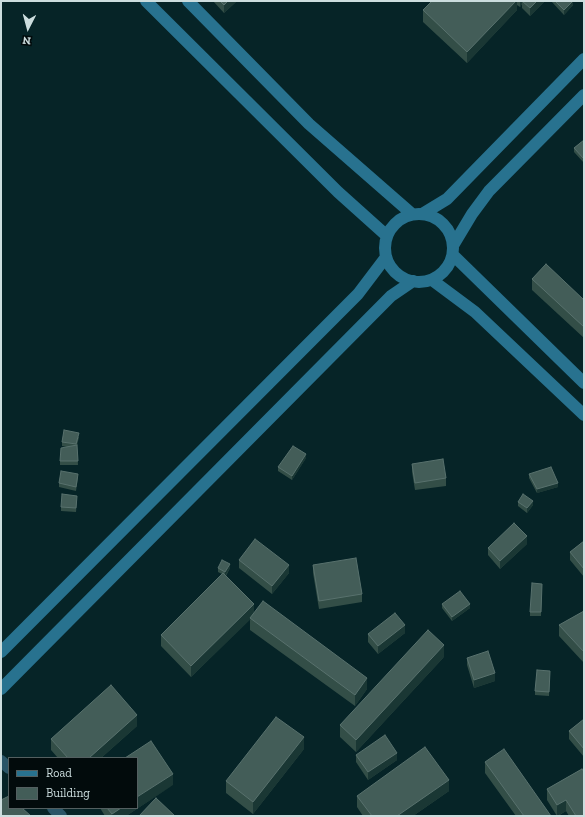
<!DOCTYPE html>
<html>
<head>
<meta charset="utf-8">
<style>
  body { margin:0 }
  #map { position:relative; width:585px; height:817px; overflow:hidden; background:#062427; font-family:"Zilla Slab",serif }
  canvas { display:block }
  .frame { position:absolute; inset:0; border:2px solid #ccddde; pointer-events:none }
  .legend { position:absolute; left:8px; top:757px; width:130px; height:52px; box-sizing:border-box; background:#020b0c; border:1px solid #535f60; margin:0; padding:5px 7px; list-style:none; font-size:12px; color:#ccddde }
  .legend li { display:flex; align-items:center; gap:8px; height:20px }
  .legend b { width:20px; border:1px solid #535f60 }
  .north { position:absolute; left:8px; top:8px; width:40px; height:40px; -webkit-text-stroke:3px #020b0c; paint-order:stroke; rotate:186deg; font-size:11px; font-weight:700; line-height:16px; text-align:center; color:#ccddde }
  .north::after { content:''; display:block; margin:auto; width:14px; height:18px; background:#ccddde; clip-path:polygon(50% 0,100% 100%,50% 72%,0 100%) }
</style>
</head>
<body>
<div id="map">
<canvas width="585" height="817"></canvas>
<div class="frame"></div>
<ul class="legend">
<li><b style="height:5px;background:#28728f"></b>Road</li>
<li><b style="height:11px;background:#435d58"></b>Building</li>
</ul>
<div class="north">N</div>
</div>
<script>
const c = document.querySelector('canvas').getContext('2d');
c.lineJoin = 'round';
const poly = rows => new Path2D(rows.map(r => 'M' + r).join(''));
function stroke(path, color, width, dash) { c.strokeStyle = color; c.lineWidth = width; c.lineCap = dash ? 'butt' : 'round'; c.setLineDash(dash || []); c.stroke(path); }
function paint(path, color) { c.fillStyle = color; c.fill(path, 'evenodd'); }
stroke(poly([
  [1,761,9,768],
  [53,808,61,816]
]), '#2a5567', 12);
stroke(poly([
  [146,1,338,192,387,236],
  [188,1,309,124,412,214],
  [424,213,447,199,584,59],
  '385 248a34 34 0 1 1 68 0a34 34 0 1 1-68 0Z',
  [454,244,472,214,489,191,584,95],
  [453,255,584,383],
  [432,280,475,312,584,415],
  [1,652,358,294,386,257],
  [1,689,391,296,413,281]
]), '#28728f', 12);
paint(poly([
  [213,1,237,1,224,13],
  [432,1,545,1,530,16,522,8,522,4,520,7,517,5,517,10,467,63,423,22,423,10],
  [551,1,573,1,573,5,564,15],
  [584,140,584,163,574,152,574,148],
  [532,279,584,300,584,338,532,290],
  [79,437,77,445,78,465,60,465,60,461,67,447,62,446,62,442],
  [306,458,292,480,278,471,278,467],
  [412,464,446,478,446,486,415,490,412,472],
  [529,474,558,487,537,493,529,478],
  [78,478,76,491,59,487,59,483],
  [77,500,76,512,61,511,61,507],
  [518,502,533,505,527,513,518,506],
  [584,541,584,577,570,560,570,552],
  [527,544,500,569,488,555,488,548],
  [239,560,289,573,272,594,239,568],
  [313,565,362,594,362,602,319,609,313,573],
  [218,568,230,568,226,576,254,614,367,689,355,706,250,630,250,619,191,677,161,646,161,635,222,574,218,572],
  [542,584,541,616,530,616,530,612],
  [442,604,470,608,452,621,442,608],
  [584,611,584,663,559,636,559,625],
  [405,633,378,654,368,642,368,634],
  [444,657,356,752,340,737,340,725],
  [467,658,495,681,474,688,467,665],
  [550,675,549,696,535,695,535,691],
  [584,719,584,757,569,739,569,731],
  [137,726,101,758,58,758,51,750,51,739],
  [304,749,253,814,226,793,226,781],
  [356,755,397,760,368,780,356,762],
  [485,762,551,816,516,816,485,773],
  [582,769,584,816,569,816,566,811,558,816,557,816,547,800,547,789],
  [173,785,126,816,105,816,100,808,137,808],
  [449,791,413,816,363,816,357,807,357,796]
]), '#334e47');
paint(poly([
  [228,1,237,1,224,13,224,5],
  [516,1,517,1,517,10,467,63,467,52],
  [520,1,522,1,522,4,520,7],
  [537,1,545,1,530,16,530,8],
  [573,1,573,5,564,15,564,10],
  [306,454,306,458,292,480,292,476],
  [558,483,558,487,537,493,537,489],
  [533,501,533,505,527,513,527,508],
  [527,536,527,544,500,569,500,561],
  [230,564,230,568,225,576,225,572],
  [289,565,289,573,272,594,272,586],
  [254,604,254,616,191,677,191,666],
  [470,604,470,608,452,621,452,617],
  [405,625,405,633,378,654,378,646],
  [444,645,444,657,356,752,356,740],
  [495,673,495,681,474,688,474,680],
  [367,678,367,689,355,706,355,695],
  [137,715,137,726,101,758,89,758],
  [304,737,304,749,253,814,253,802],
  [397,753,397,760,368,780,368,772],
  [173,774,173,785,126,816,112,816,112,814,121,808,137,808,137,797],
  [449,780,449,791,413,816,397,816],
  [566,800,566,811,557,816,557,805]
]), '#1a3734');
const building = poly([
  [220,1,228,1,224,5,220,1],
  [432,1,516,1,467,52,423,10,432,1],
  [522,1,537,1,530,8,522,1],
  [555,1,573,1,564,10,555,1],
  [584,140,584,159,574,148,584,140],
  [546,264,584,300,584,327,532,279,546,264],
  [64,430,79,433,76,444,62,442,64,430],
  [77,445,78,461,60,461,61,448,77,445],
  [293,446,306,454,292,476,278,467,293,446],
  [443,459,446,478,415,483,412,464,443,459],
  [551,467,558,483,537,489,529,474,551,467],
  [61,471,78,474,76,487,59,483,61,471],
  [62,494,77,496,76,508,61,507,62,494],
  [523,494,533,501,527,508,518,502,523,494],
  [514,523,527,536,500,561,488,548,514,523],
  [255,539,289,565,272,586,239,560,255,539],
  [584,541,584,569,570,552,584,541],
  [356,558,362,594,319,601,313,565,356,558],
  [222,560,230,564,225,572,218,568,222,560],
  [223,573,254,604,191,666,161,635,223,573],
  [532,583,542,584,541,612,530,612,532,583],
  [460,591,470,604,452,617,442,604,460,591],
  [263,601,367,678,355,695,250,618,263,601],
  [584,611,584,652,559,625,584,611],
  [395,613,405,625,378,646,368,634,395,613],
  [428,630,444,645,356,740,340,725,428,630],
  [488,651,495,673,474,680,467,658,488,651],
  [537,670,550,671,549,692,535,691,537,670],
  [111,685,137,715,89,758,68,758,51,739,111,685],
  [276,717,304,737,253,802,226,781,276,717],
  [584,719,584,749,569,731,584,719],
  [385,735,397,753,368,772,356,755,385,735],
  [151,741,173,774,137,797,137,758,125,758,151,741],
  [425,747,449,780,397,816,372,816,357,796,425,747],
  [504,749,551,816,524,816,485,762,504,749],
  [582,769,584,772,584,816,576,816,566,800,557,805,547,789,582,769],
  [9,796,9,808,22,808,31,816,1,816,1,800,9,796],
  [156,798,175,816,139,816,156,798],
  [107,808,121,808,112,814,107,808]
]);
paint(building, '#435d58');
stroke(building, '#58716d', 1);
</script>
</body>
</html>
